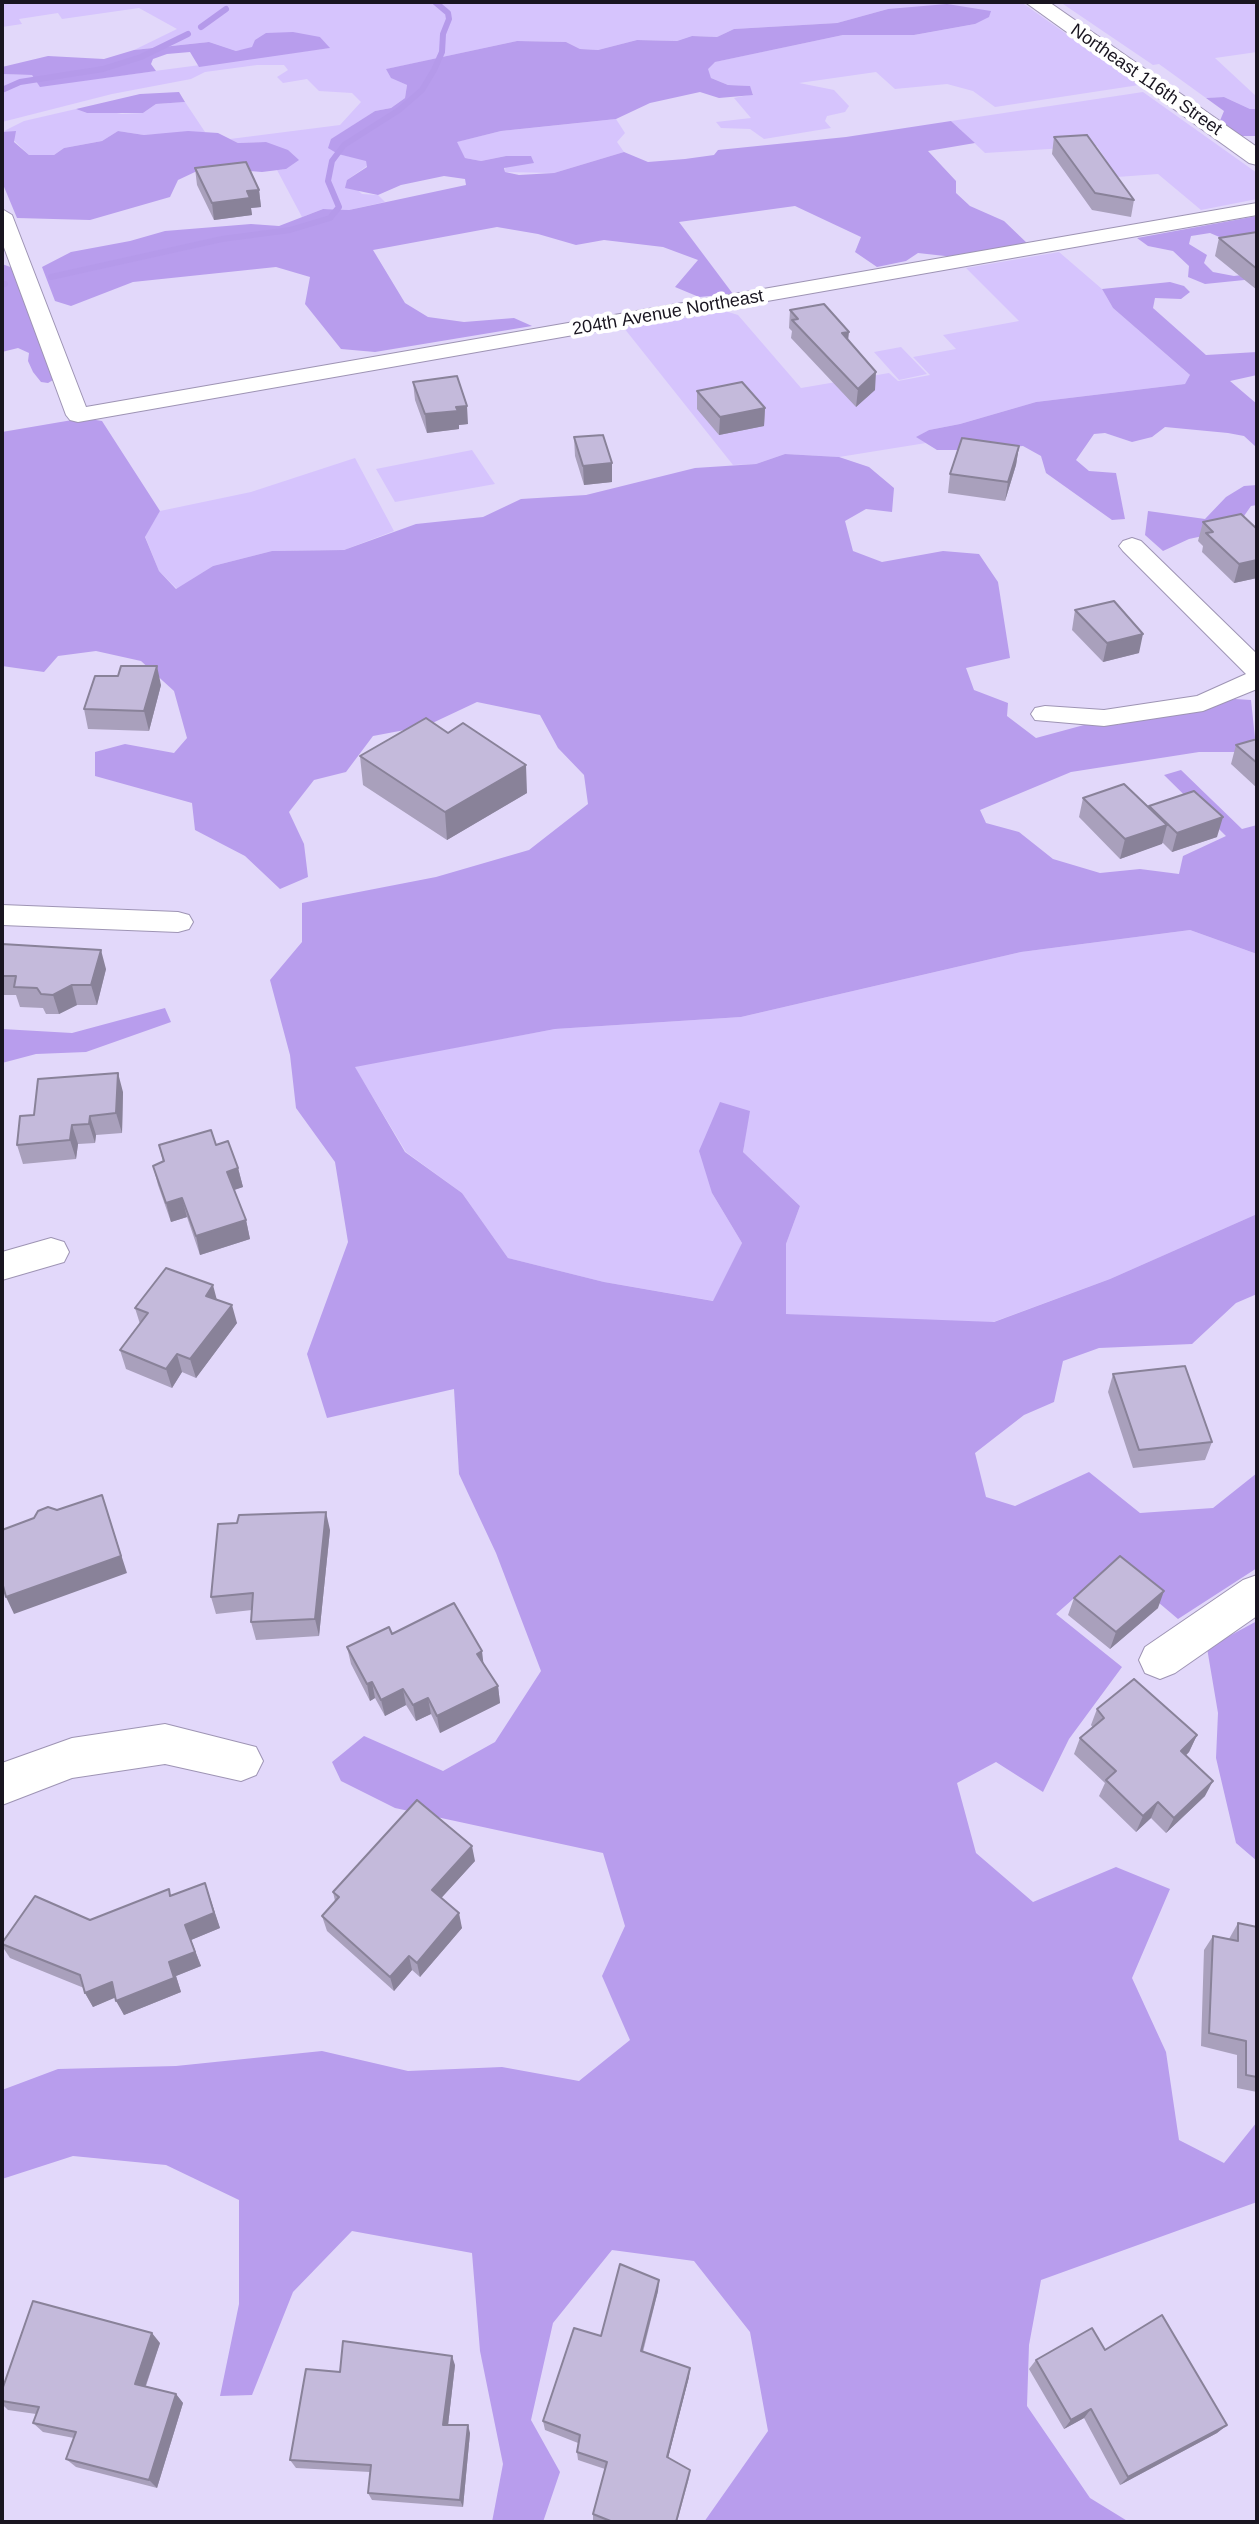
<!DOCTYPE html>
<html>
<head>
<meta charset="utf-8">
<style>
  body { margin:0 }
  #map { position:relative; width:1259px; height:2524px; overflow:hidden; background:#e2d8fa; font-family:Helvetica,sans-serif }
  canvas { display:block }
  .frame { position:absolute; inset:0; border:4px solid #191520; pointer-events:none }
</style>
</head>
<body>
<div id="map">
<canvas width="1259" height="2524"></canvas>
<div class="frame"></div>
</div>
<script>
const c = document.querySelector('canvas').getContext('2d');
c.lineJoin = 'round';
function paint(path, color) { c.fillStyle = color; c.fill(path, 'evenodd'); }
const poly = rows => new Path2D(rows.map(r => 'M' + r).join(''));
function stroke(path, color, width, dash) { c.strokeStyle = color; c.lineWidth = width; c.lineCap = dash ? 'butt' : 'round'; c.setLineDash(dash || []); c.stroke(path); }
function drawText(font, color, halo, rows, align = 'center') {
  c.font = font + ' Helvetica,sans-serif'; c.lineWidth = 8; c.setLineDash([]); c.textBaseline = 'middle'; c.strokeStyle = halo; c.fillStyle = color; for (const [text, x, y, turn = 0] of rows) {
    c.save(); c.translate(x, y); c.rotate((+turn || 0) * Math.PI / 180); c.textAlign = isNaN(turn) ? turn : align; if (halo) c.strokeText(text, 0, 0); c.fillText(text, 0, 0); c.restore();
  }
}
paint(poly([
  [2,2,1021,2,1139,85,995,107,973,91,947,84,895,89,876,72,799,83,834,90,849,106,845,112,827,116,825,121,831,128,764,139,750,129,721,128,716,122,751,118,734,98,753,94,749,86,728,85,711,78,707,69,714,62,843,35,914,35,975,24,909,9,888,9,837,23,734,29,717,37,692,36,677,41,637,40,598,50,580,49,566,42,517,41,387,69,392,78,407,85,405,98,391,108,375,111,332,139,338,154,366,160,367,166,347,180,362,194,378,195,385,202,349,210,323,209,302,217,277,170,286,169,266,142,238,143,230,139,340,125,361,102,352,93,319,91,307,79,283,83,277,77,288,70,284,65,257,65,205,72,191,79,112,94,2,122,2,74,32,75,41,86,329,48,320,37,236,51,209,42,134,50,177,29,139,8,62,19,58,13,19,19,22,24,2,27],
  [1077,2,1257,2,1257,52,1215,58,1257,97,1257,109,1250,109,1224,97,1206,98,1159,64,1153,65,1063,4],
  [1143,92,1257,173,1257,199,1201,210,1158,174,1117,177,1097,146,985,153,951,121],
  [185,102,205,132,144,135,118,131,102,141,64,148,54,155,29,155,4,131,24,121,76,109,87,113,106,111,122,114,143,113,156,104],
  [616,119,625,133,617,142,624,152,554,173,505,172,506,156,481,161,465,158,456,142,501,131],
  [1059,252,1102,289,1113,308,1191,376,1185,384,1036,402,960,424,929,430,917,437,926,443,839,457,785,454,756,464,733,465,624,328,725,311,738,315,801,388,889,373,898,381,930,375,913,357,956,349,943,335,1019,321,966,268],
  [901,347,927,374,899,380,874,352],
  [472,450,495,484,395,502,376,469],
  [355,458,394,531,344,550,272,551,213,566,177,589,159,571,145,536,160,511,251,492],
  [1190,930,1257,954,1257,1214,1110,1279,985,1325,785,1314,786,1244,800,1206,743,1152,749,1111,712,1193,742,1243,714,1301,604,1282,508,1258,462,1193,406,1152,354,1066,555,1029,741,1017,1021,952]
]), '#d6c4fd');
paint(poly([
  [947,4,991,11,989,17,975,24,914,35,843,35,715,62,708,69,711,78,728,85,750,86,753,95,719,98,700,92,650,103,616,119,501,131,457,142,465,158,481,161,506,156,531,156,534,163,504,168,505,172,519,175,554,173,624,152,648,162,685,159,714,155,718,150,846,137,951,121,975,143,928,151,956,181,956,193,970,206,1004,221,1028,244,954,257,918,253,906,261,877,267,855,252,861,237,795,206,679,222,733,294,699,297,675,287,698,260,663,247,604,240,576,245,538,234,497,227,373,250,405,303,428,317,464,322,514,318,532,326,375,352,341,349,305,304,310,277,276,267,133,282,71,306,55,301,42,267,71,252,130,241,165,231,251,224,279,226,323,209,349,210,466,185,465,179,444,176,401,185,378,195,345,188,347,180,367,167,366,161,338,154,328,148,331,139,375,111,391,108,405,98,407,85,391,78,386,69,517,41,566,42,580,49,598,50,637,40,677,41,692,36,717,37,734,29,837,23,888,9],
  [293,32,320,37,330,48,199,67,190,52,167,54,153,59,151,64,156,71,40,87,32,75,2,74,2,67,48,56,104,59,134,50,209,42,236,51,252,47,255,40,266,33],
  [179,92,185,102,156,104,143,113,87,113,76,109,140,94],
  [1224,97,1250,109,1257,109,1257,136,1240,136,1219,123,1224,111,1206,98],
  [16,131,14,142,29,155,54,155,64,148,102,141,118,131,144,135,188,131,218,133,238,143,266,142,288,150,299,160,286,169,262,172,225,169,195,172,178,180,170,197,90,220,17,218,2,182,2,132],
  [1257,216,1257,245,1236,244,1210,233,1191,236,1189,244,1207,255,1204,263,1213,272,1234,276,1257,273,1254,279,1205,284,1188,277,1189,266,1173,251,1148,246,1137,238],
  [2,264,16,269,53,380,48,383,41,382,33,372,28,361,29,353,18,348,2,352],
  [1170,282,1184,286,1190,292,1181,299,1155,298,1153,308,1206,355,1257,352,1257,375,1230,381,1257,404,1257,453,1255,446,1244,436,1228,433,1165,427,1152,437,1132,442,1105,433,1094,434,1076,460,1089,471,1116,473,1125,519,1112,520,1046,473,1041,456,1023,446,976,450,937,450,916,437,929,430,960,424,1036,402,1185,384,1190,375,1113,308,1102,289],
  [84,418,102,421,160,511,145,537,159,571,176,589,213,566,272,551,344,550,416,524,483,517,521,499,586,495,695,468,756,464,785,454,839,457,869,467,894,488,892,512,866,509,845,521,853,551,882,562,943,551,979,554,998,582,1010,658,966,668,974,690,1008,703,1007,716,1036,738,1084,725,1116,725,1235,699,1251,700,1255,738,1239,752,1199,752,1071,772,980,810,986,823,1019,832,1053,859,1100,873,1140,869,1179,874,1183,856,1226,836,1164,775,1181,770,1242,829,1257,825,1257,954,1190,930,1021,952,741,1017,555,1029,355,1067,405,1152,462,1193,508,1258,604,1282,713,1301,742,1243,712,1193,699,1151,720,1102,750,1111,743,1152,800,1206,786,1244,786,1314,994,1322,1110,1279,1257,1214,1257,1294,1236,1303,1192,1344,1099,1348,1063,1361,1054,1402,1024,1415,975,1453,986,1497,1015,1506,1089,1472,1140,1513,1213,1508,1257,1473,1257,1568,1178,1619,1113,1564,1056,1614,1122,1667,1069,1739,1043,1792,996,1762,957,1783,976,1853,1033,1902,1116,1867,1170,1889,1132,1978,1166,2052,1179,2140,1224,2163,1257,2122,1257,2202,1041,2280,1029,2345,1027,2406,1090,2498,1129,2522,704,2522,768,2431,750,2332,694,2261,612,2250,553,2323,531,2420,560,2472,543,2522,492,2522,503,2464,480,2351,472,2253,352,2231,293,2292,252,2395,220,2396,239,2304,239,2200,166,2165,73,2156,2,2179,2,2090,58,2069,176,2066,322,2051,408,2071,502,2067,579,2081,630,2040,602,1976,625,1926,603,1853,395,1808,341,1781,332,1762,364,1736,443,1771,495,1742,541,1671,496,1553,459,1474,454,1389,327,1418,307,1354,348,1242,335,1162,296,1108,290,1055,270,980,302,942,302,903,436,877,529,850,588,804,584,775,558,748,540,715,477,702,426,726,373,736,346,772,314,780,289,812,304,844,308,877,280,889,245,856,195,830,192,803,95,776,95,752,125,744,174,753,187,738,174,691,141,661,96,651,58,656,44,672,2,666,2,432],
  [1257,485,1257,505,1251,506,1235,529,1189,539,1163,551,1145,535,1148,511,1205,519,1226,497,1244,486],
  [165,1008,171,1022,86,1052,36,1054,2,1063,2,1029,72,1033],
  [1257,1621,1257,1861,1236,1843,1216,1758,1218,1713,1207,1648]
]), '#b89ded');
stroke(poly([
  [201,27,226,9],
  [2,90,20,82,103,69,141,57,188,34],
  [51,277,222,239,290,230,330,218,339,207,328,181,332,161,344,145,399,110,422,90,434,70,442,52,443,34,449,19,448,13,435,2],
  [2,285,5,284]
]), '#b59aea', 6);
const street = poly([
  [1257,203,1257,215,78,422,70,420,66,415,2,242,2,209,12,215,86,407,1257,203],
  [1132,538,1141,541,1257,654,1257,689,1203,711,1104,726,1035,720,1031,714,1035,708,1045,706,1104,710,1197,696,1246,674,1123,551,1119,546,1123,541,1132,538],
  [2,905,178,912,189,915,193,922,189,929,178,932,2,925,2,905],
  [51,1238,64,1242,69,1252,64,1262,2,1280,2,1252,51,1238],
  [1257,1575,1257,1616,1175,1673,1160,1679,1145,1673,1139,1660,1145,1647,1243,1580,1257,1575],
  [165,1724,256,1747,263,1761,256,1775,241,1781,165,1764,72,1778,2,1805,2,1763,72,1738,165,1724]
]);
const secondary = poly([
  [1025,2,1049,2,1257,147,1257,165,1249,163,1025,2]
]);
stroke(street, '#9e94b4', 2);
stroke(secondary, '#9e94b4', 2);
paint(street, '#fff');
paint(secondary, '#fff');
paint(poly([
  [1054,137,1134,200,1131,217,1092,210,1052,154],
  [195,168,259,190,261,207,251,208,252,215,214,220,197,185],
  [1257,232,1257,290,1215,256,1219,238],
  [790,310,848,341,875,390,856,407,791,338,792,331,789,328],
  [413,382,468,424,459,425,459,429,427,433,415,400],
  [697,391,765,408,764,426,719,435,697,409],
  [574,437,612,463,612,482,584,485,575,456],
  [1019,446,1016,465,1005,501,948,493,950,474],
  [1203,522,1257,529,1257,578,1234,583,1202,552,1203,546,1198,541],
  [1075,610,1139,653,1103,662,1072,630],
  [161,685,149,731,88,729,84,709],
  [1257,739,1257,788,1231,764,1236,745],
  [360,756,527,793,447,840,363,785],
  [1083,798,1149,807,1217,837,1172,852,1163,843,1120,859,1079,817],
  [2,944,106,969,97,1005,77,1005,59,1014,46,1014,43,1008,20,1007,16,995,2,995],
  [123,1092,122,1133,96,1135,95,1143,78,1144,76,1159,23,1164,17,1145,34,1115],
  [159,1145,216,1145,238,1168,243,1187,234,1190,246,1220,250,1239,200,1255,187,1217,171,1222,158,1185,153,1166,163,1162],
  [217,1299,237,1323,196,1378,182,1372,172,1388,126,1369,120,1350,140,1324,135,1308],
  [1113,1374,1212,1442,1205,1460,1133,1468,1108,1392],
  [330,1530,319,1636,256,1640,251,1622,252,1610,216,1614,211,1597],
  [1074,1598,1158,1608,1110,1649,1068,1615],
  [392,1634,484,1664,498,1686,500,1703,440,1733,431,1714,416,1721,406,1705,385,1716,375,1698,370,1701,351,1664,347,1647],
  [1097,1709,1197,1735,1189,1752,1186,1755,1205,1796,1166,1833,1151,1818,1136,1832,1099,1796,1105,1783,1074,1754,1080,1738,1093,1728,1091,1725],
  [475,1861,441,1898,462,1928,420,1977,412,1970,394,1991,327,1931,322,1916,335,1901,333,1892],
  [205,1883,220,1928,191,1940,201,1966,176,1976,181,1992,124,2015,115,1997,93,2007,85,1993,84,1988,10,1958,2,1946,2,1943,90,1920,172,1896],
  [1238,1923,1257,1927,1257,2092,1237,2088,1237,2055,1201,2046,1204,1950,1213,1936,1229,1939],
  [659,2280,658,2291,643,2352,689,2377,668,2458,690,2470,689,2478,677,2522,595,2522,593,2521,593,2514,605,2469,578,2460,577,2452,578,2443,545,2430,543,2421,601,2336],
  [160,2343,146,2386,176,2394,183,2403,157,2488,76,2467,66,2459,74,2438,43,2432,33,2423,36,2414,8,2410,2,2404,2,2390],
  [1105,2350,1227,2425,1217,2433,1120,2485,1084,2418,1064,2429,1029,2369,1036,2360],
  [455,2365,448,2425,470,2433,463,2507,372,2500,368,2493,370,2472,296,2468,290,2460,340,2372]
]), '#a9a0bc');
paint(poly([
  [259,190,261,207,251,208,252,215,214,220,212,203,247,191],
  [849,332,847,350,842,333],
  [876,372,875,390,856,407,858,389],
  [467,406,468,424,459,425,459,429,427,433,425,414,456,407],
  [765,408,764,426,719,435,720,417],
  [1019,446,1016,465,1005,501,1008,482],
  [612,463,612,482,584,485,583,466],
  [1257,560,1257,578,1234,583,1239,564],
  [1143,634,1139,653,1103,662,1107,643],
  [157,666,161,685,149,731,144,711],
  [526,765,527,793,447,840,445,812],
  [1223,817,1217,837,1172,852,1177,833],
  [1167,825,1162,844,1120,859,1125,839],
  [101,950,106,969,97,1005,91,985],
  [72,985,77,1005,59,1014,53,995],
  [118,1073,123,1092,122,1133,116,1113],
  [90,1116,96,1135,95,1143,89,1124],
  [72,1125,78,1144,76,1159,70,1140],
  [238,1168,243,1187,231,1191,227,1172],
  [182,1198,187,1217,171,1222,166,1203],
  [246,1220,250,1239,200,1255,196,1236],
  [213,1285,218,1304,206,1296],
  [232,1305,237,1323,196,1378,190,1359],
  [177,1354,182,1372,172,1388,166,1369],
  [102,1495,127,1573,14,1614,6,1597],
  [326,1512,330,1530,319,1636,315,1619],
  [1164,1591,1158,1608,1110,1649,1116,1632],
  [482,1651,484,1668,477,1654],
  [372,1682,375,1698,370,1701,367,1684],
  [498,1686,500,1703,440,1733,437,1716],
  [403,1689,406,1705,385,1716,381,1700],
  [428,1698,431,1714,416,1721,413,1705],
  [1197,1735,1189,1752,1174,1767,1181,1751],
  [1213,1781,1205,1796,1166,1833,1174,1818],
  [1158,1802,1151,1818,1136,1832,1143,1816],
  [472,1846,475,1861,435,1905,432,1890],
  [205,1883,220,1928,191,1940,201,1966,176,1976,181,1992,124,2015,116,2001,169,1962,185,1925],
  [459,1913,462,1928,420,1977,417,1963],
  [409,1956,412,1970,394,1991,390,1977],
  [112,1982,119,1996,93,2007,85,1993],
  [659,2280,658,2291,640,2360,641,2351],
  [152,2333,160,2343,143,2393,135,2384],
  [452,2356,455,2365,447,2434,443,2425],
  [690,2368,689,2377,666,2466,667,2457],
  [176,2394,183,2403,157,2488,149,2480],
  [1091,2409,1084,2418,1064,2429,1071,2420],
  [468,2425,470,2433,463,2507,460,2500],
  [1227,2425,1217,2433,1120,2485,1128,2477]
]), '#898299');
const building = poly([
  [1087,135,1134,200,1095,193,1054,137,1087,135],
  [246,162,259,190,247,191,250,198,212,203,195,168,246,162],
  [1257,232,1257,269,1219,238,1257,232],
  [824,304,849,332,842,333,876,372,858,389,792,320,798,319,790,310,824,304],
  [457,376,467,406,456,407,458,411,425,414,413,382,457,376],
  [742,382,765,408,720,417,697,391,742,382],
  [603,435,612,463,583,466,574,437,603,435],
  [962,438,1019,446,1008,482,950,474,962,438],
  [1241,514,1257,529,1257,560,1239,564,1206,533,1213,532,1203,522,1241,514],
  [1114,601,1143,634,1107,643,1075,610,1114,601],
  [121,666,157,666,144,711,84,709,95,676,118,676,121,666],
  [426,718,448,733,463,723,526,765,445,812,360,756,426,718],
  [1257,739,1257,763,1236,745,1257,739],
  [1124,784,1167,825,1125,839,1083,798,1124,784],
  [1194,791,1223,817,1177,833,1149,806,1194,791],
  [2,944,101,950,91,985,72,985,53,995,41,994,37,988,14,987,16,976,2,976,2,944],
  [118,1073,116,1113,90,1116,89,1124,72,1125,70,1140,17,1145,20,1116,34,1115,38,1079,118,1073],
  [211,1130,216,1145,228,1141,238,1168,227,1172,246,1220,196,1236,182,1198,166,1203,153,1166,164,1161,159,1145,211,1130],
  [166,1268,213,1285,206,1296,232,1305,190,1359,177,1354,166,1369,120,1350,148,1313,135,1308,166,1268],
  [1185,1366,1212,1442,1139,1450,1113,1374,1185,1366],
  [102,1495,121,1556,6,1597,2,1582,2,1530,34,1518,38,1511,48,1507,57,1510,102,1495],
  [326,1512,315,1619,251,1622,253,1593,211,1597,218,1524,237,1523,239,1515,326,1512],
  [1120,1556,1164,1591,1116,1632,1074,1598,1120,1556],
  [454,1603,482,1651,477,1654,498,1686,437,1716,428,1698,413,1705,403,1689,381,1700,372,1682,367,1684,347,1647,389,1627,392,1634,454,1603],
  [1134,1679,1197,1735,1181,1751,1213,1781,1174,1818,1158,1802,1143,1816,1106,1780,1116,1771,1080,1738,1104,1718,1097,1709,1134,1679],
  [417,1800,472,1846,432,1890,459,1913,417,1963,409,1956,390,1977,322,1916,339,1897,333,1892,417,1800],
  [205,1883,214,1913,185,1925,195,1952,169,1962,174,1978,116,2001,112,1982,85,1993,80,1975,2,1944,2,1943,35,1896,90,1920,169,1889,170,1896,205,1883],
  [1238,1923,1257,1927,1257,2077,1246,2075,1246,2041,1209,2033,1213,1936,1238,1941,1238,1923],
  [620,2264,659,2280,641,2351,690,2368,667,2457,690,2470,676,2522,613,2522,593,2514,607,2462,577,2452,580,2435,543,2421,574,2328,601,2336,620,2264],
  [33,2301,152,2333,135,2384,176,2394,149,2480,66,2459,76,2432,33,2423,39,2407,2,2401,2,2390,33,2301],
  [1162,2315,1227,2425,1128,2477,1091,2409,1071,2420,1036,2360,1092,2328,1105,2350,1162,2315],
  [343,2341,452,2356,443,2425,468,2425,460,2500,368,2493,371,2465,290,2460,306,2369,340,2372,343,2341]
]);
paint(building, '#c4badb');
stroke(building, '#898299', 2);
drawText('18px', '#191520', '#fff', [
  ["Northeast 116th Street",1146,80,35],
  ["204th Avenue Northeast",668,313,-10]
]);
</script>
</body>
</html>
